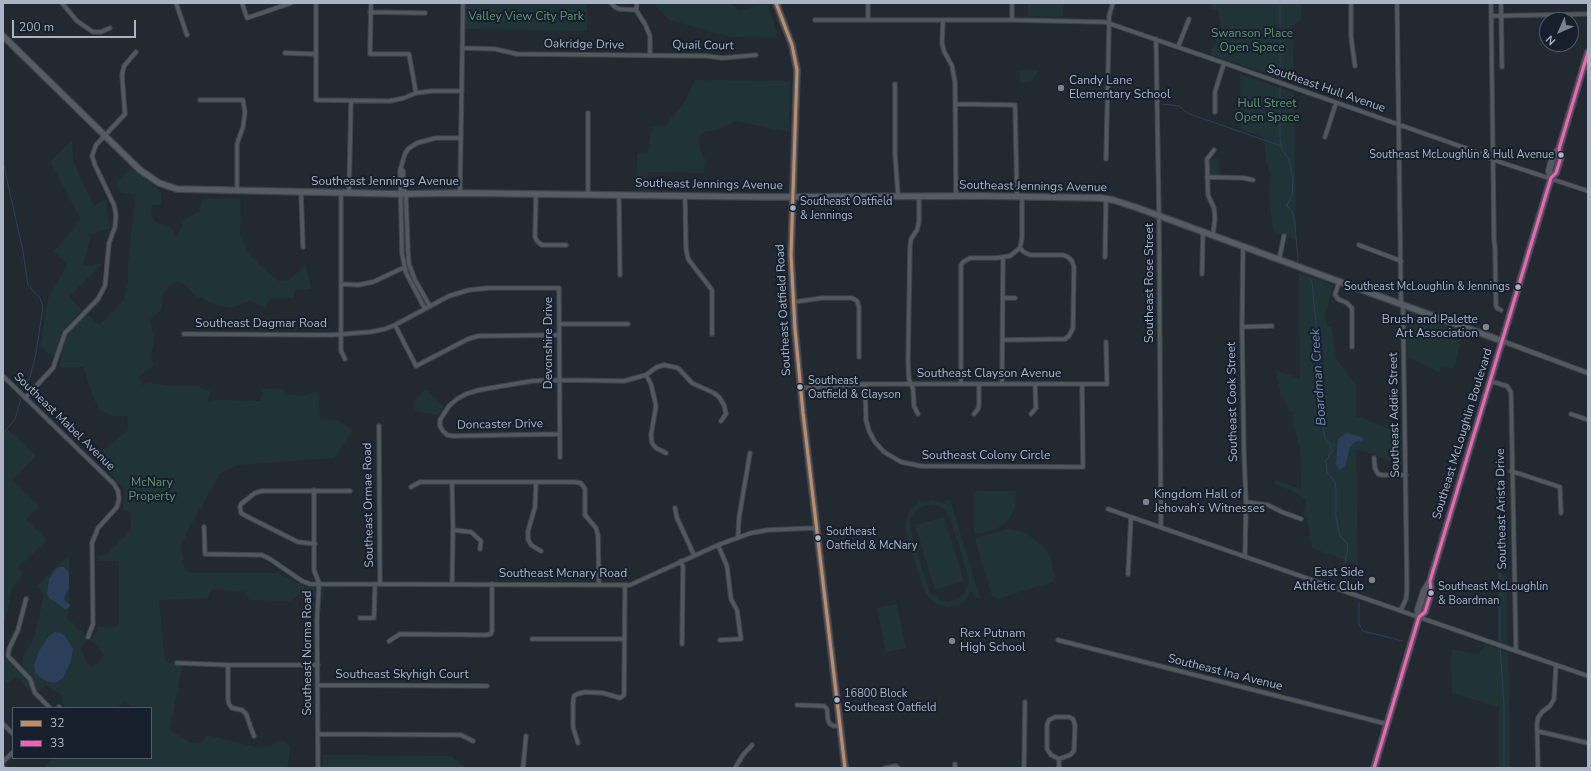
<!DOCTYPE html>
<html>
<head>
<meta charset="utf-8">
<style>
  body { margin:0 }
  #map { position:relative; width:1591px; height:771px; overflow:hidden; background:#232931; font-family:"Nunito Sans",sans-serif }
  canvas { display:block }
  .frame { position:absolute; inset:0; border:4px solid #aab4c5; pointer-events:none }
  .legend { position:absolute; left:12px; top:707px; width:140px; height:52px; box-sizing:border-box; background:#171f2c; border:1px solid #525b69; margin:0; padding:5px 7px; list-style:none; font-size:12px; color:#aab4c5 }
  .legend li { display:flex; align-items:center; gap:8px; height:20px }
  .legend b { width:20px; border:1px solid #525b69 }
  .north { position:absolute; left:1539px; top:12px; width:40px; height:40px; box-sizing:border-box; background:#171f2c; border:1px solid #525b69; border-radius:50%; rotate:225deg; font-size:11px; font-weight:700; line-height:16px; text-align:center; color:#aab4c5 }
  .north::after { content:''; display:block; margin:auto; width:14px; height:18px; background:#7b8391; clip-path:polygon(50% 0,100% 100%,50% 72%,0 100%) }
  .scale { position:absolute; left:12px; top:20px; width:124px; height:18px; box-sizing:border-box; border:2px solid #aab4c5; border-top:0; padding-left:5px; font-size:12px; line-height:14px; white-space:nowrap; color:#aab4c5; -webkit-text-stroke:3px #171f2c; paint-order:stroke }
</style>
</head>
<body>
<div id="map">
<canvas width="1591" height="771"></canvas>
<div class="frame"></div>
<ul class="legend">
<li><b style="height:5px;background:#c18c65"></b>32</li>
<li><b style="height:5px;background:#f860b3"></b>33</li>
</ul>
<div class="north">N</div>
<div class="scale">200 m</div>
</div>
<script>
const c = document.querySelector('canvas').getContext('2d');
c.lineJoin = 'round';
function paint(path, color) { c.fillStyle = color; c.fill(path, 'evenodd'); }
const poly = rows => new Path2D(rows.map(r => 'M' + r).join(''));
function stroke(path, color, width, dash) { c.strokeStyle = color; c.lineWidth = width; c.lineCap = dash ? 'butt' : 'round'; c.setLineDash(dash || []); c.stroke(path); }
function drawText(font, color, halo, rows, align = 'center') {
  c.font = font + ' "Nunito Sans",sans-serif'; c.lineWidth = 4; c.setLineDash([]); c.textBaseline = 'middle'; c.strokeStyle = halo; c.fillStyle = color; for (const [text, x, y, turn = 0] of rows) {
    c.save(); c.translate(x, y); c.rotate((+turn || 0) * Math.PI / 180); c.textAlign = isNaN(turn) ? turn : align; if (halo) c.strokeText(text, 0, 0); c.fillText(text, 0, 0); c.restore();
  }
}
paint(poly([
  [466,3,587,3,587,31,465,29],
  [653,3,732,3,738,11,767,3,777,32,776,33,778,38,731,37,669,20],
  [1028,3,1063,3,1063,17,1028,16],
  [1211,3,1301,3,1301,20,1292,27,1294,83,1210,54,1211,49,1215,46,1217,37,1222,36,1218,9,1212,10],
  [1020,70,1037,70,1037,74,1031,82,1020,83],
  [1240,74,1294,93,1296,240,1273,231,1269,196,1270,174,1266,161,1264,138,1241,129],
  [695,80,790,81,789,132,735,121,720,129,705,132,698,137,700,149,706,161,704,173,648,172,648,191,636,190,637,154,648,153,652,126,665,126,685,101],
  [72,140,74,163,94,206,106,199,110,228,91,235,83,264,86,266,103,263,69,297,82,310,62,332,54,357,40,346,48,298,67,265,54,251,81,220,50,162],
  [1220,157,1219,176,1213,176,1210,173,1209,160],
  [131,168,161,192,161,205,152,205,151,213,154,220,159,224,171,227,177,236,184,220,200,210,202,199,241,199,240,235,250,255,265,270,279,281,288,280,306,265,311,289,296,290,293,298,271,298,266,307,250,301,231,308,218,306,196,296,184,285,177,282,169,286,162,296,162,309,150,320,154,340,151,358,154,366,144,372,140,376,142,385,149,383,172,386,199,386,210,391,208,402,219,400,260,401,263,389,279,388,289,394,303,396,318,391,320,418,337,420,353,430,334,458,238,465,220,474,189,528,181,547,185,571,196,573,278,573,304,586,323,587,323,601,309,595,298,595,291,601,249,600,246,592,212,589,208,598,159,600,165,660,182,667,170,730,189,742,199,743,208,735,256,747,270,746,278,741,286,741,290,747,288,765,285,768,44,768,52,758,151,758,151,708,133,708,125,700,117,708,66,708,62,702,63,696,46,685,39,692,32,678,21,667,24,655,34,638,44,594,36,586,69,555,69,613,66,616,88,638,81,648,86,661,92,668,105,655,91,640,95,634,98,627,119,626,119,561,97,561,97,555,105,556,131,530,130,513,122,509,125,496,124,489,104,467,101,457,103,450,128,430,127,416,113,416,105,413,99,409,93,397,83,367,60,367,62,350,65,340,70,332,87,314,99,325,124,300,128,282,128,265,135,195,119,192,117,181],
  [1299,273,1333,285,1325,317,1328,327,1332,327,1336,358,1356,385,1356,416,1401,433,1402,465,1356,449,1358,565,1312,548,1309,531,1309,527,1306,519,1304,518,1306,499,1290,490,1274,484,1275,480,1301,489,1300,449,1292,419,1294,412,1289,411,1285,401,1281,397,1275,369,1300,379],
  [1405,310,1463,332,1454,369,1441,366,1440,374,1429,367,1408,357],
  [426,390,444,406,438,415,414,411,414,400],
  [7,428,36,456,13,480,39,506,26,519,47,540,18,568,23,574,12,588,7,615,3,621,3,433],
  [977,491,1016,491,1015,508,1008,520,1003,525,998,528,982,533,974,533,974,494],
  [950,499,980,598,975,599,972,591,964,602,956,606,947,607,934,603,925,593,906,533,905,524,909,511,919,502,932,500,945,504,945,501],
  [928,505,939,506,945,510,949,516,968,575,969,582,965,592,960,598,954,601,947,602,940,600,931,594,928,587,911,532,910,521,913,514,921,507],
  [944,517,964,581,935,590,915,525],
  [1008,529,1023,532,1030,536,1045,548,1050,556,1055,577,1053,582,997,599,992,596,975,539,977,537],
  [1498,572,1507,577,1508,646,1497,641],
  [897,604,906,648,886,652,877,608],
  [1485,644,1508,653,1510,768,1499,768,1499,707,1452,693,1451,649,1477,654,1484,648],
  [6,658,9,662,27,680,33,695,16,676,9,684,3,678,3,659],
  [323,755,451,756,466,768,323,768]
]), '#203337');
paint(poly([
  [1319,377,1322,379,1324,387,1324,401,1326,408,1322,416,1318,397],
  [1346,433,1361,437,1364,440,1361,442,1359,441,1355,442,1350,447,1345,466,1339,470,1336,465,1338,439],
  [59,567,64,567,69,572,69,588,64,598,65,601,70,605,69,608,65,609,49,598,47,593,49,579,56,569],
  [55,632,61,633,65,636,73,649,71,661,63,678,55,683,49,682,41,678,35,672,34,666,39,651,49,636]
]), '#2c3f5a');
stroke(poly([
  [1280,79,1280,3],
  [1280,86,1280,137,1282,149,1289,160,1293,178,1292,196,1287,205,1292,212,1295,224,1298,261],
  [1162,104,1179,106,1187,113,1281,146],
  [3,162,23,251,28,285,40,298,43,307,36,353,30,377,24,390],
  [1308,277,1312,281,1317,336,1317,359,1320,377],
  [1322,416,1325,439,1330,443,1332,451,1326,461,1327,472,1335,482,1336,488,1336,517,1340,536,1347,543,1348,550,1345,561,1346,575,1350,589],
  [3,434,15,419,21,399],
  [1500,574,1500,643],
  [1359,602,1359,624,1363,631,1403,641],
  [1500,647,1504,705,1504,768]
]), '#2c3f5a', 1);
const minor = poly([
  [62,3,77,21,93,32,101,32,110,28],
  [176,3,187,35],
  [242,3,247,18,291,3],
  [316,3,316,100,390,101,404,98,416,93,432,91,462,91],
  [371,3,370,54,409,54,416,93],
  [611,3,615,7,619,9,636,10],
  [637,3,636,10,645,24,650,36,650,56],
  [1012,3,1012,20],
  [1351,3,1351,37,1355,66],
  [1397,3,1401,300,1403,308,1407,590,1406,599,1401,610],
  [1491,3,1494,240,1495,247,1496,306,1497,308,1501,310],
  [1501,3,1502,67],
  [370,12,425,13],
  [1491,16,1588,14],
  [815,20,1012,20,1105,22,1224,63,1471,150,1497,161,1588,191],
  [868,20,868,3],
  [943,20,942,43,944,51,952,66,955,82,956,196],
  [1156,39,1159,216,1161,527],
  [1178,47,1189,19],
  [462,48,495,49,517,54,706,56,723,58,756,55],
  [285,53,315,54],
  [895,84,895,153,898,196],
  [200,100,243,100,245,112,243,127,237,144,237,191],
  [956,104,1015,105,1017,196],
  [1215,112,1215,92,1224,63],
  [1325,137,1336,103],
  [1106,159,1109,28,1109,16,1113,3],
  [401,168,403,171,404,188,406,197,408,252,409,264,415,280,430,306],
  [1207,177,1244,178,1253,180],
  [301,192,303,247],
  [341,192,341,351,345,359],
  [349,193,351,101],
  [460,193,463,3],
  [536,194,535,237,537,241,542,245,566,245],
  [588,195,588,113],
  [619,195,620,275],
  [685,196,686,248,688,259,712,290,712,334],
  [1213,235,1215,218,1214,208,1208,195,1207,159,1214,150],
  [1359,245,1401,261],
  [1243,247,1242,327,1244,453,1246,502,1245,556],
  [1020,248,1022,238,1022,196],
  [1105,257,1106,199],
  [1279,260,1284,236],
  [1202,274,1203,232],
  [1339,282,1335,295,1338,299,1347,303,1352,308,1352,347],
  [341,284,358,285,373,282,405,267],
  [1003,298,1015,298],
  [794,302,822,298,852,298,857,301,859,307,859,357],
  [425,309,406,273,402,254,400,170,405,154,408,149,417,143,436,138,461,138],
  [559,324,628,324],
  [395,325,416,366,468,339,478,336,559,335],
  [1242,327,1272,326],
  [184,334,331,335,370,332,385,329,395,325,449,296,469,290,489,288,559,288,560,457],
  [1003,340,1065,339,1069,336,1073,328,1074,267,1072,261,1068,257,1063,255,1030,255,1024,252,1020,248],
  [646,375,651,384,656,406,651,435,652,443,656,448,666,453],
  [3,376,114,484,118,491,119,499,117,507,98,528,92,543,93,624,88,637],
  [1490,381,1507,386,1511,392,1516,651],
  [865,384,866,420,869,431,875,442,884,452,901,462,921,466,1083,467,1082,384],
  [961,384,961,265,963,262,970,258,996,258,1010,256,1020,248],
  [1002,384,1003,258],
  [800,388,865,384,1107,384,1106,342],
  [25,398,53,368,65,333,98,299,105,286,109,243,115,227,116,215,114,205,95,165,92,156,96,145,125,114,122,75,124,66,136,52],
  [918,414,914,406,913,389,909,379,908,361,910,247,911,239,917,230,919,222,919,196],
  [974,414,978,409,979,405,979,384],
  [1031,414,1036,408,1035,384],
  [1571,414,1588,420],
  [379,426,380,584],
  [560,434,453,436,447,435,443,431,440,426,440,420,449,406,457,399,466,394,479,390,532,381,559,380,624,381,646,375,657,367,664,365,678,368,692,383,714,393,719,397,724,405,726,414,721,421],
  [1374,458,1375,468,1378,474,1382,475,1406,475],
  [1511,471,1560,487,1561,513],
  [452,482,453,530,452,584],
  [536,482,535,507,528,531,528,539,531,545,541,551],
  [411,487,420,482,574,482,581,483,585,489,585,515,596,528,598,535,599,584],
  [314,490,314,570,319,583,317,620,318,768],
  [1246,502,1268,505,1282,512,1301,519],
  [675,508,677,518,694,555],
  [1108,509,1588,676],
  [204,527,205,554,262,555,270,559,302,581,310,584,630,585,718,545,751,533,768,530,814,528,817,531],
  [453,530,471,532,481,541,480,549],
  [738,537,739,518,750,453],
  [315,544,298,542,246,516,241,513,240,507,241,504,255,493,262,491,350,491],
  [718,545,727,566,731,599,737,610,741,639,720,640],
  [681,561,683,567,682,644],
  [1128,574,1131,517],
  [26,599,18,630,9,649,8,656,30,679,35,693,50,708],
  [360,618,374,618,375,584],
  [532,639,624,639],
  [1058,640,1387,724],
  [389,641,400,634,486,635,491,634,492,631,492,584],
  [177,663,228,665,318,665],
  [228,665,228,699,229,704,232,708,242,710,246,714,254,736],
  [318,685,487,686],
  [797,705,824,706,827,709,828,720,830,724,834,726,841,726],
  [58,708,59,707],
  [1055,717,1069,717,1073,719,1075,725,1074,751,1070,755,1059,759,1051,755,1047,749,1047,725,1049,720,1055,717],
  [3,724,13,734],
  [1537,731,1588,743],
  [318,734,461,735,473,741],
  [578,743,573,727,573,703,574,696,577,694,585,692,603,693,620,698,624,695,625,585],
  [3,762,13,752],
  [955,764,955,768],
  [3,766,4,768],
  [523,768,526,736],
  [735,768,743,755,752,745],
  [885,768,896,766,898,768],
  [1024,768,1025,702],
  [1059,768,1059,759],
  [1538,768,1537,725,1538,718,1542,712,1550,706,1554,699,1556,665]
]);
const tertiary = poly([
  [1502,341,1588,373]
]);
const secondary = poly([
  [776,3,792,45,797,70,791,255,795,329,803,413,845,768],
  [3,36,140,170,159,183,177,189,400,194,460,193,765,197,983,196,1101,198,1113,200,1135,207,1502,341]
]);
const primary = poly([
  [1551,178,1556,173,1561,157,1559,149],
  [1419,617,1425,612,1431,593,1430,582],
  [1374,768,1419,617,1418,610,1424,591,1430,581,1551,178,1549,171,1553,156,1559,149,1588,52]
]);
stroke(minor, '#3f434a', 5.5);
stroke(tertiary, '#3f434a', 6);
stroke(secondary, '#3f434a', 8);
stroke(primary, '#40454e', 8);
stroke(minor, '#525860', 3.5);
stroke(tertiary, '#525860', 4.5);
stroke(secondary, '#565c65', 5.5);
stroke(primary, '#555a62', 6);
stroke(poly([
  [776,3,792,45,797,70,791,255,795,329,803,413,845,768]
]), '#c18c65', 3);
stroke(poly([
  [1374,768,1419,617,1425,612,1431,593,1430,581,1551,178,1556,173,1561,157,1559,149,1588,52]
]), '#f860b3', 3);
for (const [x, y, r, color] of [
  [1061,88,4,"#7b8391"],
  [1561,155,3.5,"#aab4c5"],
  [793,208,3.5,"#aab4c5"],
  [1518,287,3.5,"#aab4c5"],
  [1486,327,4,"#7b8391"],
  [800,387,3.5,"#aab4c5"],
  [1146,502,4,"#7b8391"],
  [818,538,3.5,"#aab4c5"],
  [1372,580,4,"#7b8391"],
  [1431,593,3.5,"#aab4c5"],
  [952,641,4,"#7b8391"],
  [837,700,3.5,"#aab4c5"]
]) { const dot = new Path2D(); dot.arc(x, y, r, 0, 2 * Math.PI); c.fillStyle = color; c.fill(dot); stroke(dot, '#171f2c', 1.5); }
drawText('11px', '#aab4c5', '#171f2c', [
  ["Southeast McLoughlin & Hull Avenue",1554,155,"right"],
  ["Southeast Oatfield",800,202],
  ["& Jennings",800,216],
  ["Southeast McLoughlin & Jennings",1510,287,"right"],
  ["Southeast",808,381],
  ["Oatfield & Clayson",808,395],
  ["Southeast",826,532],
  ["Oatfield & McNary",826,546],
  ["Southeast McLoughlin",1438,587],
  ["& Boardman",1438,601],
  ["16800 Block",844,694],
  ["Southeast Oatfield",844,708]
], 'left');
drawText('12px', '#60976e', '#171f2c', [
  ["Valley View City Park",526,17],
  ["Swanson Place",1252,34],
  ["Open Space",1252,48],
  ["Hull Street",1267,104],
  ["Open Space",1267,118],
  ["McNary",152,483],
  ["Property",152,497]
]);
drawText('12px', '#aab4c5', '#171f2c', [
  ["Oakridge Drive",584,45,1],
  ["Quail Court",703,46,1],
  ["Southeast Hull Avenue",1326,89,19],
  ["Southeast Jennings Avenue",385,182],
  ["Southeast Jennings Avenue",709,185,1],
  ["Southeast Jennings Avenue",1033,187,1],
  ["Southeast Rose Street",1150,283,-90],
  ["Southeast Oatfield Road",784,310,-93],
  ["Southeast Dagmar Road",261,324],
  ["Devonshire Drive",549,343,-90],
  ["Southeast Clayson Avenue",989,374],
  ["Southeast Cook Street",1233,402,-91],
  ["Southeast Addie Street",1395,415,-91],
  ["Southeast Mabel Avenue",64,422,44],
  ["Doncaster Drive",500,425,-1],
  ["Southeast McLoughlin Boulevard",1463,434,-73],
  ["Southeast Colony Circle",986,456],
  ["Southeast Ormae Road",369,505,-91],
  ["Southeast Arista Drive",1502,509,-91],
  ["Southeast Mcnary Road",563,574],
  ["Southeast Norma Road",308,653,-90],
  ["Southeast Ina Avenue",1225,673,14],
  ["Southeast Skyhigh Court",402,675]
]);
drawText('12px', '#aab4c5', '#171f2c', [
  ["Candy Lane",1069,81],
  ["Elementary School",1069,95],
  ["Brush and Palette",1478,320,"right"],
  ["Art Association",1478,334,"right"],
  ["Kingdom Hall of",1154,495],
  ["Jehovah’s Witnesses",1154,509],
  ["East Side",1364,573,"right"],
  ["Athletic Club",1364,587,"right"],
  ["Rex Putnam",960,634],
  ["High School",960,648]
], 'left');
drawText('italic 13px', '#6f8bb1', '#171f2c', [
  ["Boardman Creek",1319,377,-94]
]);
</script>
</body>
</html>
